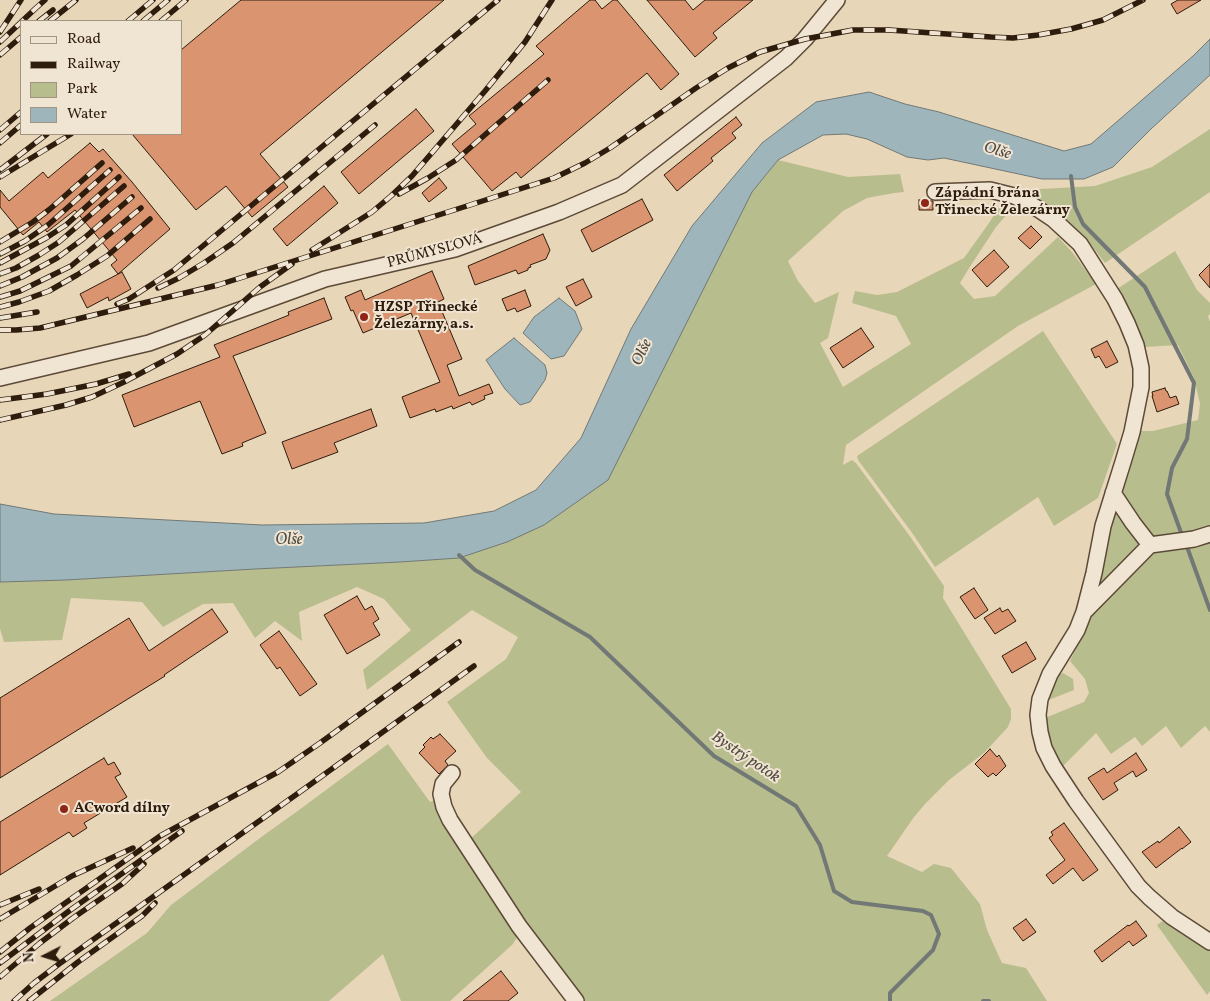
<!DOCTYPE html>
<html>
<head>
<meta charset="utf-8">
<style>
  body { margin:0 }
  #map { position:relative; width:1210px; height:1001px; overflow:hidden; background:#e8d6b9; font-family:Vollkorn,serif }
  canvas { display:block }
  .legend { position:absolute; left:20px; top:20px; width:162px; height:115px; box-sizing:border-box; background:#f0e4d2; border:1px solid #a29483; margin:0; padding:6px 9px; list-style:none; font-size:15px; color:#2e1c0c }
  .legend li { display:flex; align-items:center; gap:10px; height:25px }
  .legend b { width:25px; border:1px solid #a29483 }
  .north { position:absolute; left:20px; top:931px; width:50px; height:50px; -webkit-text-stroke:4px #f0e4d2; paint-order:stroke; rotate:265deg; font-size:14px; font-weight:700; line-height:20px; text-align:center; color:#2e1c0c }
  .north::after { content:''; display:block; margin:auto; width:18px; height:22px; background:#2e1c0c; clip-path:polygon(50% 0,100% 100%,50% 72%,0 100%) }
</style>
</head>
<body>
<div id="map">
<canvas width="1210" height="1001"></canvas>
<ul class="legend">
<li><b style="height:6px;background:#f0e4d2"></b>Road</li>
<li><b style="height:6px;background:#2e1c0c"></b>Railway</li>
<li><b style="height:14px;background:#b8bd8e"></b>Park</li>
<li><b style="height:14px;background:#9eb6bb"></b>Water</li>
</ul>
<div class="north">N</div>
</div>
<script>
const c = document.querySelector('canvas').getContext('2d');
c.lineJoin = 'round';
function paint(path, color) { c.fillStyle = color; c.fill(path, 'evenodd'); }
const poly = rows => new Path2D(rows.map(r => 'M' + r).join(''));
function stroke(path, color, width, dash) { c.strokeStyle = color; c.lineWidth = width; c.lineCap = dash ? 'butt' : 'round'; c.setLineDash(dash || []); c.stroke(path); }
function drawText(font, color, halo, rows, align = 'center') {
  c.font = font + ' Vollkorn,serif'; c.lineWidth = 4; c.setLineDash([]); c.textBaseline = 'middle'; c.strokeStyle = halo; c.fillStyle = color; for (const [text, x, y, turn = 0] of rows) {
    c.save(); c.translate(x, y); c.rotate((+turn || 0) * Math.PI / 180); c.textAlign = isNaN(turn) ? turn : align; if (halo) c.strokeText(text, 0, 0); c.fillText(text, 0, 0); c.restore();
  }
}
paint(poly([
  [1210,129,1210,192,1105,263,1084,236,1062,216,1022,190,1095,186,1152,167],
  [778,160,848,177,900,174,904,192,894,193,867,198,843,211,788,261,798,281,815,303,839,292,828,338,820,343,843,387,911,344,896,316,852,303,855,291,877,295,897,292,964,258,989,223,1003,201,1009,212,996,227,971,265,960,283,974,299,995,296,1058,237,1072,252,1096,284,1018,326,846,445,843,465,852,460,856,463,909,535,944,586,943,598,1011,709,1011,719,1008,727,984,753,949,780,925,804,914,817,887,856,922,872,934,864,951,868,980,904,987,930,1002,963,1026,968,1047,1001,581,1001,467,842,521,792,487,758,447,702,506,659,518,637,472,610,367,690,363,670,411,630,384,599,357,587,299,612,302,641,275,621,255,638,233,603,203,604,163,627,142,602,71,598,62,640,4,642,0,629,0,582,66,580,255,569,400,562,459,558,544,525,752,192],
  [1175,251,1197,290,1210,303,1210,314,1208,316,1210,322,1210,732,1205,726,1181,748,1166,726,1142,746,1135,737,1111,754,1096,733,1061,768,1050,747,1045,718,1084,702,1089,693,1085,679,1070,661,1086,627,1109,527,1125,469,1140,431,1153,431,1198,420,1200,404,1194,378,1178,345,1145,347,1136,322,1117,289],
  [1043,331,1117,444,1098,498,1054,526,1038,497,935,567,913,534,858,460,857,456],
  [1063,673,1073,679,1074,690,1046,701,1058,675],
  [388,744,430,802,435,800,519,934,513,944,450,1001,401,1001,383,954,329,1001,50,1001,147,933,171,905,264,835,299,810],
  [1164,920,1210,951,1210,991,1207,995,1157,925]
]), '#b8bd8e');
const water = poly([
  [1210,39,1210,75,1151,129,1113,167,1084,179,1042,179,944,158,928,160,907,157,867,139,846,134,823,135,778,160,752,192,608,480,544,525,507,542,459,558,400,562,255,569,66,580,0,582,0,504,54,514,262,525,424,523,494,511,536,490,581,438,631,329,692,226,762,143,816,102,869,92,905,104,939,112,1064,151,1091,144,1193,56,1210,39],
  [559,298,575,311,582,329,564,356,551,359,523,333,534,317,559,298],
  [514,338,545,365,547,373,545,380,530,402,520,405,505,389,486,360,514,338]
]);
paint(water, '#9eb6bb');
stroke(water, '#717875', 1);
stroke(poly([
  [1071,176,1075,207,1083,224,1145,287,1194,383,1187,439,1172,468,1167,494,1183,538],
  [1186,544,1210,610],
  [459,555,475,570,590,637,714,756,796,806,820,845,834,891,852,902,923,911,931,915,939,934,933,950,890,993,890,1001],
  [983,1001,989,1001]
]), '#717875', 4);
const building = poly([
  [241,0,444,0,260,154,288,187,252,217,226,186,196,210,132,134,181,134,181,50,241,0],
  [590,0,595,0,602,9,613,0,617,0,679,74,661,90,647,73,521,178,516,172,492,191,452,144,476,124,469,116,544,54,536,46,590,0],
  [647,0,685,0,693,10,705,0,753,0,713,33,717,38,695,57,647,0],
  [1178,0,1201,0,1177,14,1171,4,1178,0],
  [416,109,434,131,359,194,341,172,416,109],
  [736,117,742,125,732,133,736,138,711,158,713,161,677,191,664,175,736,117],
  [90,143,99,152,103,149,132,182,170,229,118,274,111,265,117,260,75,210,47,232,39,222,23,235,0,207,0,190,9,201,43,172,48,178,90,143],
  [439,178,447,188,429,202,422,193,439,178],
  [324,186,338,203,287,246,273,229,324,186],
  [642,199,653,220,592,252,581,230,642,199],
  [919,200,933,201,933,210,919,210,919,200],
  [1031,226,1042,237,1030,249,1018,238,1031,226],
  [543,234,550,250,546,259,530,265,531,267,528,268,528,270,518,274,516,270,475,285,468,266,543,234],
  [994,250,1009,267,987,287,972,270,994,250],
  [1210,264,1210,288,1199,275,1210,264],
  [432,271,444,299,438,302,462,359,447,365,459,396,489,384,493,393,484,396,485,399,472,405,470,402,453,409,452,406,436,412,435,409,410,418,402,397,440,382,411,313,363,333,353,310,351,311,345,297,361,290,365,300,432,271],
  [122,272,131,289,109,301,108,297,87,308,80,294,122,272],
  [583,279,592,297,576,306,566,287,583,279],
  [525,290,531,306,517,312,515,308,507,311,502,299,525,290],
  [324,298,332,319,233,356,266,433,242,443,243,446,222,454,200,401,134,427,122,395,220,357,214,345,289,315,288,312,324,298],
  [861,328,874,347,843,368,830,348,861,328],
  [1107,341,1118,362,1106,368,1099,356,1095,358,1091,349,1107,341],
  [1165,388,1166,391,1167,391,1170,398,1176,396,1179,404,1157,412,1152,396,1153,396,1152,392,1165,388],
  [371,409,377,426,334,443,338,452,292,469,282,442,371,409],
  [974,588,988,610,975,619,960,597,974,588],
  [357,596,365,610,372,606,379,619,373,623,380,635,347,654,324,615,357,596],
  [1000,608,1002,612,1008,609,1016,621,995,634,984,618,1000,608],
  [212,609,228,632,164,675,165,676,0,778,0,698,129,618,149,651,212,609],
  [279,631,317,684,300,696,280,667,277,669,260,645,279,631],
  [1026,642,1036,659,1012,673,1002,656,1026,642],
  [440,734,456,751,445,761,448,765,439,774,419,753,425,747,423,745,431,737,433,739,440,734],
  [990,749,997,757,999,755,1006,766,996,776,993,773,988,777,975,764,990,749],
  [1136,753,1147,770,1136,777,1133,771,1114,783,1118,790,1103,800,1088,778,1104,768,1107,773,1136,753],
  [104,758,108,765,114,762,121,774,115,777,127,797,84,823,87,828,73,837,69,832,0,875,0,822,104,758],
  [1064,823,1098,870,1083,881,1073,868,1053,884,1046,875,1065,860,1049,838,1053,835,1051,832,1064,823],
  [1179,827,1191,842,1182,849,1182,848,1156,868,1142,852,1158,841,1159,843,1179,827],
  [1026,919,1036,932,1023,941,1013,928,1026,919],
  [1136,921,1147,936,1133,946,1129,941,1102,962,1094,951,1128,925,1129,926,1136,921],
  [501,971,518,993,508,1001,463,1001,501,971]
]);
paint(building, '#da9470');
stroke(building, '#2e1c0c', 1);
const minor = poly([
  [935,192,990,190,1014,196,1029,203,1053,219,1080,244,1115,299,1127,323,1136,345,1141,368,1141,387,1132,432,1123,462,1103,526,1094,573,1084,612,1077,630,1050,674,1040,699,1038,715,1040,732,1044,748,1053,766,1076,801,1138,886,1149,897,1172,917,1210,942],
  [0,378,149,343,325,279,455,249,559,212,622,185,786,58,805,39,837,0],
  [1113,493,1133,523,1150,545,1194,539,1210,534],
  [1085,611,1150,545],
  [452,773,443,784,441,794,444,807,450,820,519,926,576,1001]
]);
stroke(minor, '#5c4a37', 18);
stroke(minor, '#f0e4d2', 15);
const rail = poly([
  [39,21,53,10],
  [50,21,76,0],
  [128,21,153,0],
  [143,21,168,0],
  [161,21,186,0],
  [0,32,21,0],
  [0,42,36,8,45,0],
  [0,55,21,37],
  [0,130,21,112],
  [0,143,21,125],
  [0,170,47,134],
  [0,177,71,134],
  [399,194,428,178,456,160,548,80],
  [0,242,33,222,50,209,102,163],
  [312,250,372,212,391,196,412,176,485,91,525,42,552,0],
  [0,254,25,241,48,225,110,170],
  [0,263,46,238,66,225,119,177],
  [0,274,16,268,39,255,59,242,124,186],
  [0,286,22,277,57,258,83,239,132,197],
  [158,288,179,278,204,263,233,243,375,125],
  [0,297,20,291,71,266,141,208],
  [117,304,129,299,174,270,498,0],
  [0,307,19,302,49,291,77,275,107,256,150,219],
  [0,318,37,312],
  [0,330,16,330,40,328,218,285,470,205,554,178,585,163,610,148,696,88,728,68,760,52,805,39,853,30,889,30,991,37,1013,38,1038,35,1071,29,1103,20,1143,0],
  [0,400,47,394,96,384,129,374],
  [0,420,66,405,92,397,124,382,177,354,205,335,260,287,292,264],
  [0,905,39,889],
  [0,919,72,876,133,848],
  [0,952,30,928,160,836,278,772,320,743,459,642],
  [0,963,69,911,182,831],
  [0,977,40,943,73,918,122,884,144,864],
  [14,1001,34,983,59,964,311,784,474,666],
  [29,1001,78,962,142,916,155,903]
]);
stroke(rail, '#2e1c0c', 5.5);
stroke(rail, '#f0e4d2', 4, [11]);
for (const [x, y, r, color] of [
  [925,203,5,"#8f2418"],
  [364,317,5,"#8f2418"],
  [64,809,5,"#8f2418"]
]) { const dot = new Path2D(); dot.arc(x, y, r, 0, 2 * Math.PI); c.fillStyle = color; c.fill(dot); stroke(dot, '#f0e4d2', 2); }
drawText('bold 15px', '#2e1c0c', '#f0e4d2', [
  ["Zápádní brána",935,194],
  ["Třinecké Železárny",935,211],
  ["HZSP Třinecké",374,308],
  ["Železárny, a.s.",374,325],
  ["ACword dílny",74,809]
], 'left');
drawText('15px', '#2e1c0c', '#f0e4d2', [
  ["PRŮMYSLOVÁ",435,252,-15]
]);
drawText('italic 16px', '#504a41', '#f0e4d2', [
  ["Olše",997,152,17],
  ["Olše",643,353,-64],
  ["Olše",289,541],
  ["Bystrý potok",745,758,34]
]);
</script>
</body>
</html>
